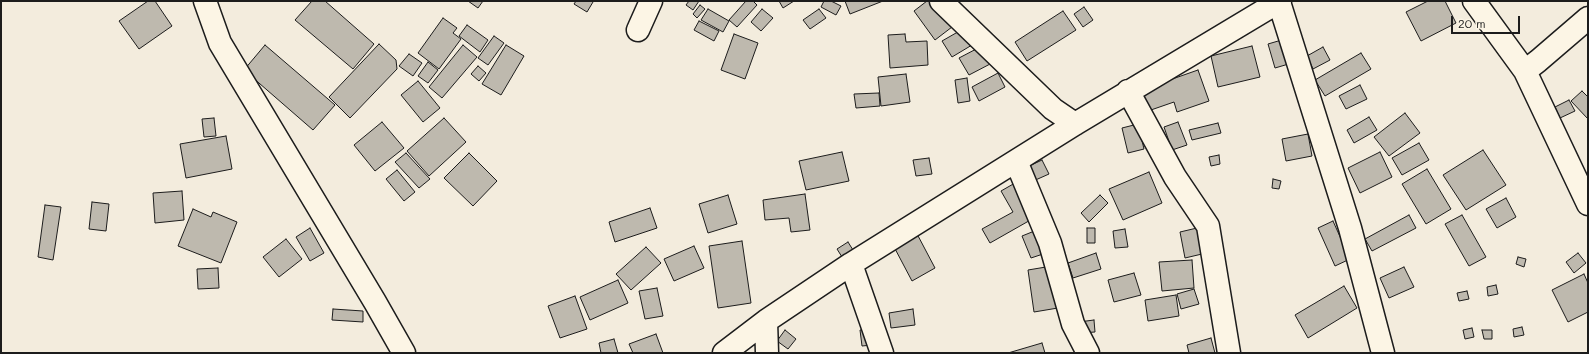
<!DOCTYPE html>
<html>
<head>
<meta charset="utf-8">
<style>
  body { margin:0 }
  #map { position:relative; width:1589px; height:354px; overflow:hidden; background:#f3ecdd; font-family:Mali,sans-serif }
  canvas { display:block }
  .frame { position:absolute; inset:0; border:2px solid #1c1c1c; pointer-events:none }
  .scale { position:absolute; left:1451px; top:16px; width:69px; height:18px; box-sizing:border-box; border:2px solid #1c1c1c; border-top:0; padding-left:5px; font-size:12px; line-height:14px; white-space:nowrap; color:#1c1c1c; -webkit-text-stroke:3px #fcf5e5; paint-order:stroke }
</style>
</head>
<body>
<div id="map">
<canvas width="1589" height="354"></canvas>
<div class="frame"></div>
<div class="scale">20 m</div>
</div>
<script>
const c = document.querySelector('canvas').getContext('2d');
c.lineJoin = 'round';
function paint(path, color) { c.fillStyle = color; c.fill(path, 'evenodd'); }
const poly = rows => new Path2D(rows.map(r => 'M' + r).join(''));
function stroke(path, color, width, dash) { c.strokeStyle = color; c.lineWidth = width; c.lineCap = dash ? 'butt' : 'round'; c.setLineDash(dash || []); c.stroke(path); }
const building = poly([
  [148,1,155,1,172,26,139,49,119,21,148,1],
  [312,1,325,1,374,44,353,69,295,20,312,1],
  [468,1,483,1,478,8,468,1],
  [576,1,592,1,593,2,587,12,574,4,576,1],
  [689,1,699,1,693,10,686,5,689,1],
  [746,1,753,1,757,5,737,27,729,20,746,1],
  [779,1,794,1,783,8,779,1],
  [824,1,831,1,841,6,836,15,821,7,824,1],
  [845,1,883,1,850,14,845,1],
  [927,1,933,1,952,27,935,40,914,11,927,1],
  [1428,1,1445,1,1456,23,1421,41,1406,12,1428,1],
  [700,5,705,9,697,18,693,14,700,5],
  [1084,7,1093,20,1083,27,1074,14,1084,7],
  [708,9,729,21,723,32,701,20,708,9],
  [762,9,773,18,761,31,751,22,762,9],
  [819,9,826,18,810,29,803,20,819,9],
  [1063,11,1076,30,1027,61,1015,42,1063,11],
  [443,18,457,28,453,33,461,39,439,69,418,53,443,18],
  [699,21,719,31,714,41,694,30,699,21],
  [467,25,488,40,480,52,459,36,467,25],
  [963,29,972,45,952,57,942,41,963,29],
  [734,34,758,43,745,79,721,70,734,34],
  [905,34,906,42,927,41,928,65,890,68,888,35,905,34],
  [494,36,504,43,488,65,478,58,494,36],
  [1285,39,1292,63,1275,68,1268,44,1285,39],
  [379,44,396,60,397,69,350,118,329,97,379,44],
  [265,45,335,105,313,130,244,70,265,45],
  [463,45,477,57,442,98,429,87,463,45],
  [506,45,524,56,501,95,482,84,506,45],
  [982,46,992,63,969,75,959,58,982,46],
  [1252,46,1260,77,1218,87,1211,56,1252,46],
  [1323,47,1330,60,1313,69,1307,56,1323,47],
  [1361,53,1371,69,1325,96,1315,80,1361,53],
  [409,54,422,63,413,76,399,66,409,54],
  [428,62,438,70,428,83,418,76,428,62],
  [478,66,486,73,479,81,471,74,478,66],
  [1198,70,1209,101,1177,112,1174,102,1148,111,1141,90,1198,70],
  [998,73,1005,87,979,101,972,87,998,73],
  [906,74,910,102,881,106,878,77,906,74],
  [967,78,970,101,958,103,955,80,967,78],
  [418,81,440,108,423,122,401,95,418,81],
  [1360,85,1367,99,1346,109,1339,96,1360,85],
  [1582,91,1588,97,1588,119,1571,101,1582,91],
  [879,93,880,106,856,108,854,94,879,93],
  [1569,100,1575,111,1560,118,1555,107,1569,100],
  [1405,113,1420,133,1389,156,1374,137,1405,113],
  [1369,117,1377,130,1354,143,1347,130,1369,117],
  [214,118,216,136,204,137,202,119,214,118],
  [444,118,466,142,429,176,407,151,444,118],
  [382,122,404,148,375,171,354,145,382,122],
  [1178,122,1187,145,1172,150,1164,127,1178,122],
  [1218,123,1221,133,1192,140,1189,130,1218,123],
  [1138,124,1144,149,1128,153,1122,128,1138,124],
  [1308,134,1312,156,1286,161,1282,139,1308,134],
  [226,136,232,169,186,178,180,144,226,136],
  [1419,143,1429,160,1402,175,1392,158,1419,143],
  [1483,150,1506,185,1466,210,1443,175,1483,150],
  [842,152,849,181,806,190,799,161,842,152],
  [1380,152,1392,177,1360,193,1348,168,1380,152],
  [406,153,430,179,419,188,395,162,406,153],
  [469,153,497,181,473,206,444,178,469,153],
  [1219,155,1220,164,1211,166,1209,157,1219,155],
  [929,158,932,174,916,176,913,160,929,158],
  [1042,160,1049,174,1031,182,1025,168,1042,160],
  [1427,169,1451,209,1426,224,1402,184,1427,169],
  [397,170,415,192,404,201,386,179,397,170],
  [1149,172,1162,203,1123,220,1109,189,1149,172],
  [1273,179,1281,181,1279,189,1272,188,1273,179],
  [1015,183,1034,218,990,243,982,229,1013,212,1001,191,1015,183],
  [182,191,184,220,155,223,153,193,182,191],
  [805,194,810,230,791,232,789,218,765,220,763,200,805,194],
  [728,195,737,224,708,233,699,204,728,195],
  [1100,195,1108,203,1089,222,1081,213,1100,195],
  [1506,198,1516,217,1497,228,1486,209,1506,198],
  [92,202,109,204,106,231,89,229,92,202],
  [45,205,61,207,53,260,38,257,45,205],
  [650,208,657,228,615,242,609,222,650,208],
  [193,209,211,217,213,212,237,222,221,263,178,246,193,209],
  [1409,215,1416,228,1372,251,1365,239,1409,215],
  [1462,215,1486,257,1469,266,1445,224,1462,215],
  [1333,221,1350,259,1335,266,1318,228,1333,221],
  [310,228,324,253,310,261,296,237,310,228],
  [1087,228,1095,228,1095,243,1087,243,1087,228],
  [1197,228,1202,254,1185,258,1180,232,1197,228],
  [1125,229,1128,247,1115,248,1113,231,1125,229],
  [1037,230,1046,253,1031,258,1022,236,1037,230],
  [916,232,935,268,912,281,893,245,916,232],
  [286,239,302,259,279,277,263,257,286,239],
  [742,241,751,303,718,308,709,246,742,241],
  [848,242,853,250,842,257,837,249,848,242],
  [694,246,704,268,674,281,664,259,694,246],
  [646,247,661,263,631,290,616,274,646,247],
  [1096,253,1101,269,1073,278,1068,263,1096,253],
  [1578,253,1586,263,1574,273,1566,262,1578,253],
  [1518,257,1526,259,1524,267,1516,264,1518,257],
  [1192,260,1194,288,1162,291,1159,262,1192,260],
  [1052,266,1058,308,1034,312,1028,270,1052,266],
  [1404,267,1414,287,1389,298,1380,278,1404,267],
  [218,268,219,288,198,289,197,269,218,268],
  [1134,273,1141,295,1114,302,1108,280,1134,273],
  [1584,274,1588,283,1588,312,1568,322,1552,290,1584,274],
  [618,280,628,303,590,320,580,297,618,280],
  [1496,285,1498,294,1488,296,1487,287,1496,285],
  [1344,286,1357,308,1308,338,1295,315,1344,286],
  [657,288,663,316,645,319,639,291,657,288],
  [1194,289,1199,304,1181,309,1177,294,1194,289],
  [1467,291,1469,299,1459,301,1457,293,1467,291],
  [1176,295,1179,316,1148,321,1145,300,1176,295],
  [575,296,587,329,560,338,548,306,575,296],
  [333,309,363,311,363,322,332,320,333,309],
  [913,309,915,325,891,328,889,313,913,309],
  [1094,320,1095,332,1080,333,1079,322,1094,320],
  [1522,327,1524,335,1514,337,1513,329,1522,327],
  [1472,328,1474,337,1465,339,1463,330,1472,328],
  [870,329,872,345,862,346,860,330,870,329],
  [785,330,796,339,788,349,777,341,785,330],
  [1482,330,1492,330,1492,339,1484,339,1482,330],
  [656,334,663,353,633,353,629,344,656,334],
  [1211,338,1215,353,1189,353,1187,345,1211,338],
  [614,339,618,353,601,353,599,343,614,339],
  [1042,343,1045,353,1008,353,1042,343]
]);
paint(building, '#beb9ae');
stroke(building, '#1c1c1c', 1);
const street = poly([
  [205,1,220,43,375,302,404,353],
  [941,1,1053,109,1075,124],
  [1474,1,1525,71],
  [1279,2,1350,228,1383,353],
  [1588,18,1538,61,1525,71,1588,204],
  [638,30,651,1],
  [1128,91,1175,177,1208,226,1229,353],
  [1016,161,1050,243,1073,324,1088,353],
  [851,264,882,353],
  [766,321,767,353],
  [724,353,766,321,851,264,1075,124,1280,1]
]);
stroke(street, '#1c1c1c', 25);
stroke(street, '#fcf5e5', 22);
</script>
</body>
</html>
